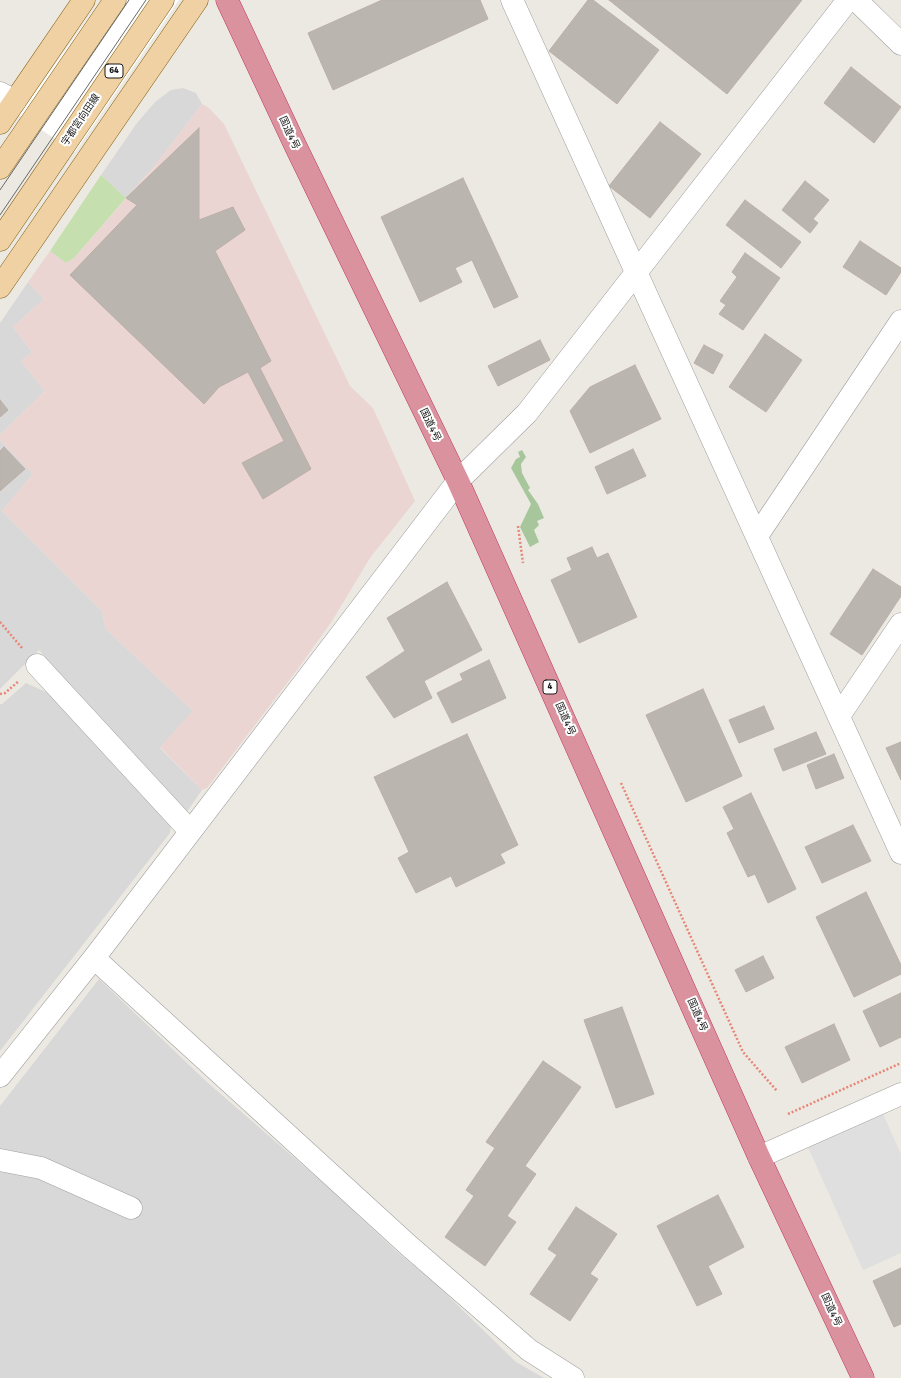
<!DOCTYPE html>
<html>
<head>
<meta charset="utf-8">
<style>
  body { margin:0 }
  canvas { display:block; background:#ece9e2 }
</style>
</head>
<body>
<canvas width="901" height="1378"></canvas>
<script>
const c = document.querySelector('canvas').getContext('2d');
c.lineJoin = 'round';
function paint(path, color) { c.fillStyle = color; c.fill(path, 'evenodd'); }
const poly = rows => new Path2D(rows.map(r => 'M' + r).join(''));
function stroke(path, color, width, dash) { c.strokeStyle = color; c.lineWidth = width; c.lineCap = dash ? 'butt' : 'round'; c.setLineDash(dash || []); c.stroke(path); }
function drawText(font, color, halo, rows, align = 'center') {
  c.font = font + ' Signika,"Noto Sans JP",sans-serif'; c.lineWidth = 4; c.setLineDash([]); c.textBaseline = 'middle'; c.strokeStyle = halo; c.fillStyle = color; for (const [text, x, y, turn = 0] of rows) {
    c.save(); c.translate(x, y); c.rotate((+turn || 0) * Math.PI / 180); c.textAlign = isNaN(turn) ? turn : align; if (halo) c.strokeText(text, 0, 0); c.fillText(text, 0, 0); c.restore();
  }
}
paint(poly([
  [183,88,196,93,202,104,157,163,126,198,101,175,137,123,155,102,171,90],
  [28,282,44,299,13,327,32,352,21,361,45,391,0,435,0,323],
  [0,440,33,474,2,511,102,611,106,629,193,711,160,748,202,790,184,816,39,650,0,689],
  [26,683,55,696,171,824,170,833,0,1051,0,704,2,704],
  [99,979,208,1083,329,1188,396,1251,439,1287,516,1362,544,1378,0,1378,0,1106]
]), '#d9d8d8');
paint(poly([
  [202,104,209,108,224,124,350,386,373,408,415,501,370,558,332,621,297,670,207,788,202,790,160,747,193,711,106,629,102,611,2,511,33,474,0,440,0,435,45,391,21,361,32,352,13,327,44,299,28,282,50,251,66,263,74,258,157,163]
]), '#ebd5d3');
paint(poly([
  [101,175,126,198,74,258,66,263,50,251]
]), '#c5e0ae');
paint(poly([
  [522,450,526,457,521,464,522,473,530,488,528,490,538,504,544,518,537,521,539,525,534,530,539,542,530,547,520,527,531,504,511,468,516,459,520,457,518,452]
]), '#a7c69c');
paint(poly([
  [883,1114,901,1154,901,1253,863,1270,807,1145]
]), '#dfdfdf');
paint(poly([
  [101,0,179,0,75,152,19,115]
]), '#fff');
const building = poly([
  [382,0,480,0,488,19,333,90,308,33,382,0],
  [588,0,593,0,659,50,617,104,549,51,588,0],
  [609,0,802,0,727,94,609,0],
  [851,67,901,107,874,143,824,103,851,67],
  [660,122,701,154,650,218,609,186,660,122],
  [199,128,199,220,233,207,245,230,215,251,271,361,260,368,311,469,263,499,242,463,284,441,248,372,219,387,204,404,70,275,137,205,126,198,199,128],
  [463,178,518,297,494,308,472,260,455,268,462,282,420,302,381,217,463,178],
  [805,181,829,200,813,219,818,223,810,233,782,210,805,181],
  [745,200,801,242,781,268,726,225,745,200],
  [860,241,901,268,901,272,886,295,843,267,860,241],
  [745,253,780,278,743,330,719,314,726,305,720,301,737,277,732,272,745,253],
  [765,334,802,360,766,412,729,387,765,334],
  [540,340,550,360,498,386,488,366,540,340],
  [704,345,723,355,713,374,694,363,704,345],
  [635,365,661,419,590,453,570,411,590,387,635,365],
  [0,400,8,410,0,417,0,400],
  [4,447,25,469,0,491,0,451,4,447],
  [633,449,646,476,607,494,595,467,633,449],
  [592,547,597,558,608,553,637,617,579,643,551,580,572,570,567,558,592,547],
  [873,569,901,587,901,596,862,655,830,634,873,569],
  [447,582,482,650,424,681,432,698,394,718,366,677,405,651,387,618,447,582],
  [489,660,506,698,452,723,437,693,463,680,460,674,489,660],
  [703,689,742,776,686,802,646,715,703,689],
  [764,706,774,729,739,743,729,720,764,706],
  [816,732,826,754,783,771,774,749,816,732],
  [467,734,518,845,500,854,505,863,456,887,451,876,416,893,398,858,409,852,374,777,467,734],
  [901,742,901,780,886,748,901,742],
  [834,754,844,778,816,789,807,765,834,754],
  [751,793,796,889,768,903,755,874,748,877,727,833,734,829,723,807,751,793],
  [853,825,871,861,822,883,805,847,853,825],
  [866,892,901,965,901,974,854,997,816,917,866,892],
  [763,956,774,978,746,992,735,970,763,956],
  [901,993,901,1037,880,1047,863,1011,901,993],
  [622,1007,654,1094,616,1108,584,1020,622,1007],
  [834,1024,850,1060,802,1083,785,1047,834,1024],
  [543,1061,581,1087,525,1166,536,1174,507,1216,516,1222,485,1266,445,1237,474,1196,466,1190,495,1148,486,1142,543,1061],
  [718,1195,744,1247,708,1266,722,1294,697,1306,657,1226,718,1195],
  [576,1207,617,1234,590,1274,598,1279,570,1321,530,1294,557,1255,548,1249,576,1207],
  [901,1268,901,1324,894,1327,873,1281,901,1268]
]);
paint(building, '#bbb5b0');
stroke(building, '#bbb0a7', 1);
const minor = poly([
  [512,0,901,853],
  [856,0,901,44],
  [0,93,15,101],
  [757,536,901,321],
  [37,665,190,831],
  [839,716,901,624],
  [94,958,408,1245,529,1350,573,1378],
  [0,1076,94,958,458,481,527,413,848,0],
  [759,1157,901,1094],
  [0,1160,41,1168,131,1208]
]);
const major = poly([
  [0,123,84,0],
  [0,168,115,0],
  [0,240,163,0],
  [0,287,197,0]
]);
const highway = poly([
  [227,0,296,147,458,481,759,1157,863,1378]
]);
stroke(minor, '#9f9f9f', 23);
stroke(major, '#815f12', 23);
stroke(highway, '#c03964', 23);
stroke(poly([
  [518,526,523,563],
  [0,622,22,648],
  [0,694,5,693,19,681],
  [621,783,743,1052,777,1091],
  [788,1114,901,1063]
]), '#e78677', 2.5, [2, 2]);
stroke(minor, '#fff', 22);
stroke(major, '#efd1a4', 22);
stroke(highway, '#da939e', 22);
stroke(poly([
  [0,190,129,0],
  [0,215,146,0]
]), '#696969', 1);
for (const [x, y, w] of [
  [114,71,18],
  [550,687,14]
]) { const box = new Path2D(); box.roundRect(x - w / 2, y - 7, w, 14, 3); c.fillStyle = '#fff'; c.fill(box); stroke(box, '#1b1b1b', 1); }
drawText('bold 9px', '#1b1b1b', null, [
  ["64",114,71],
  ["4",550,687]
]);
drawText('10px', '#1b1b1b', '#fff', [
  ["宇都宮向田線",81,120,-56],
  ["国道4号",289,133,65],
  ["国道4号",430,425,64],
  ["国道4号",565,719,66],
  ["国道4号",697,1015,66],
  ["国道4号",831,1310,65]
]);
</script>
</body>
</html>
